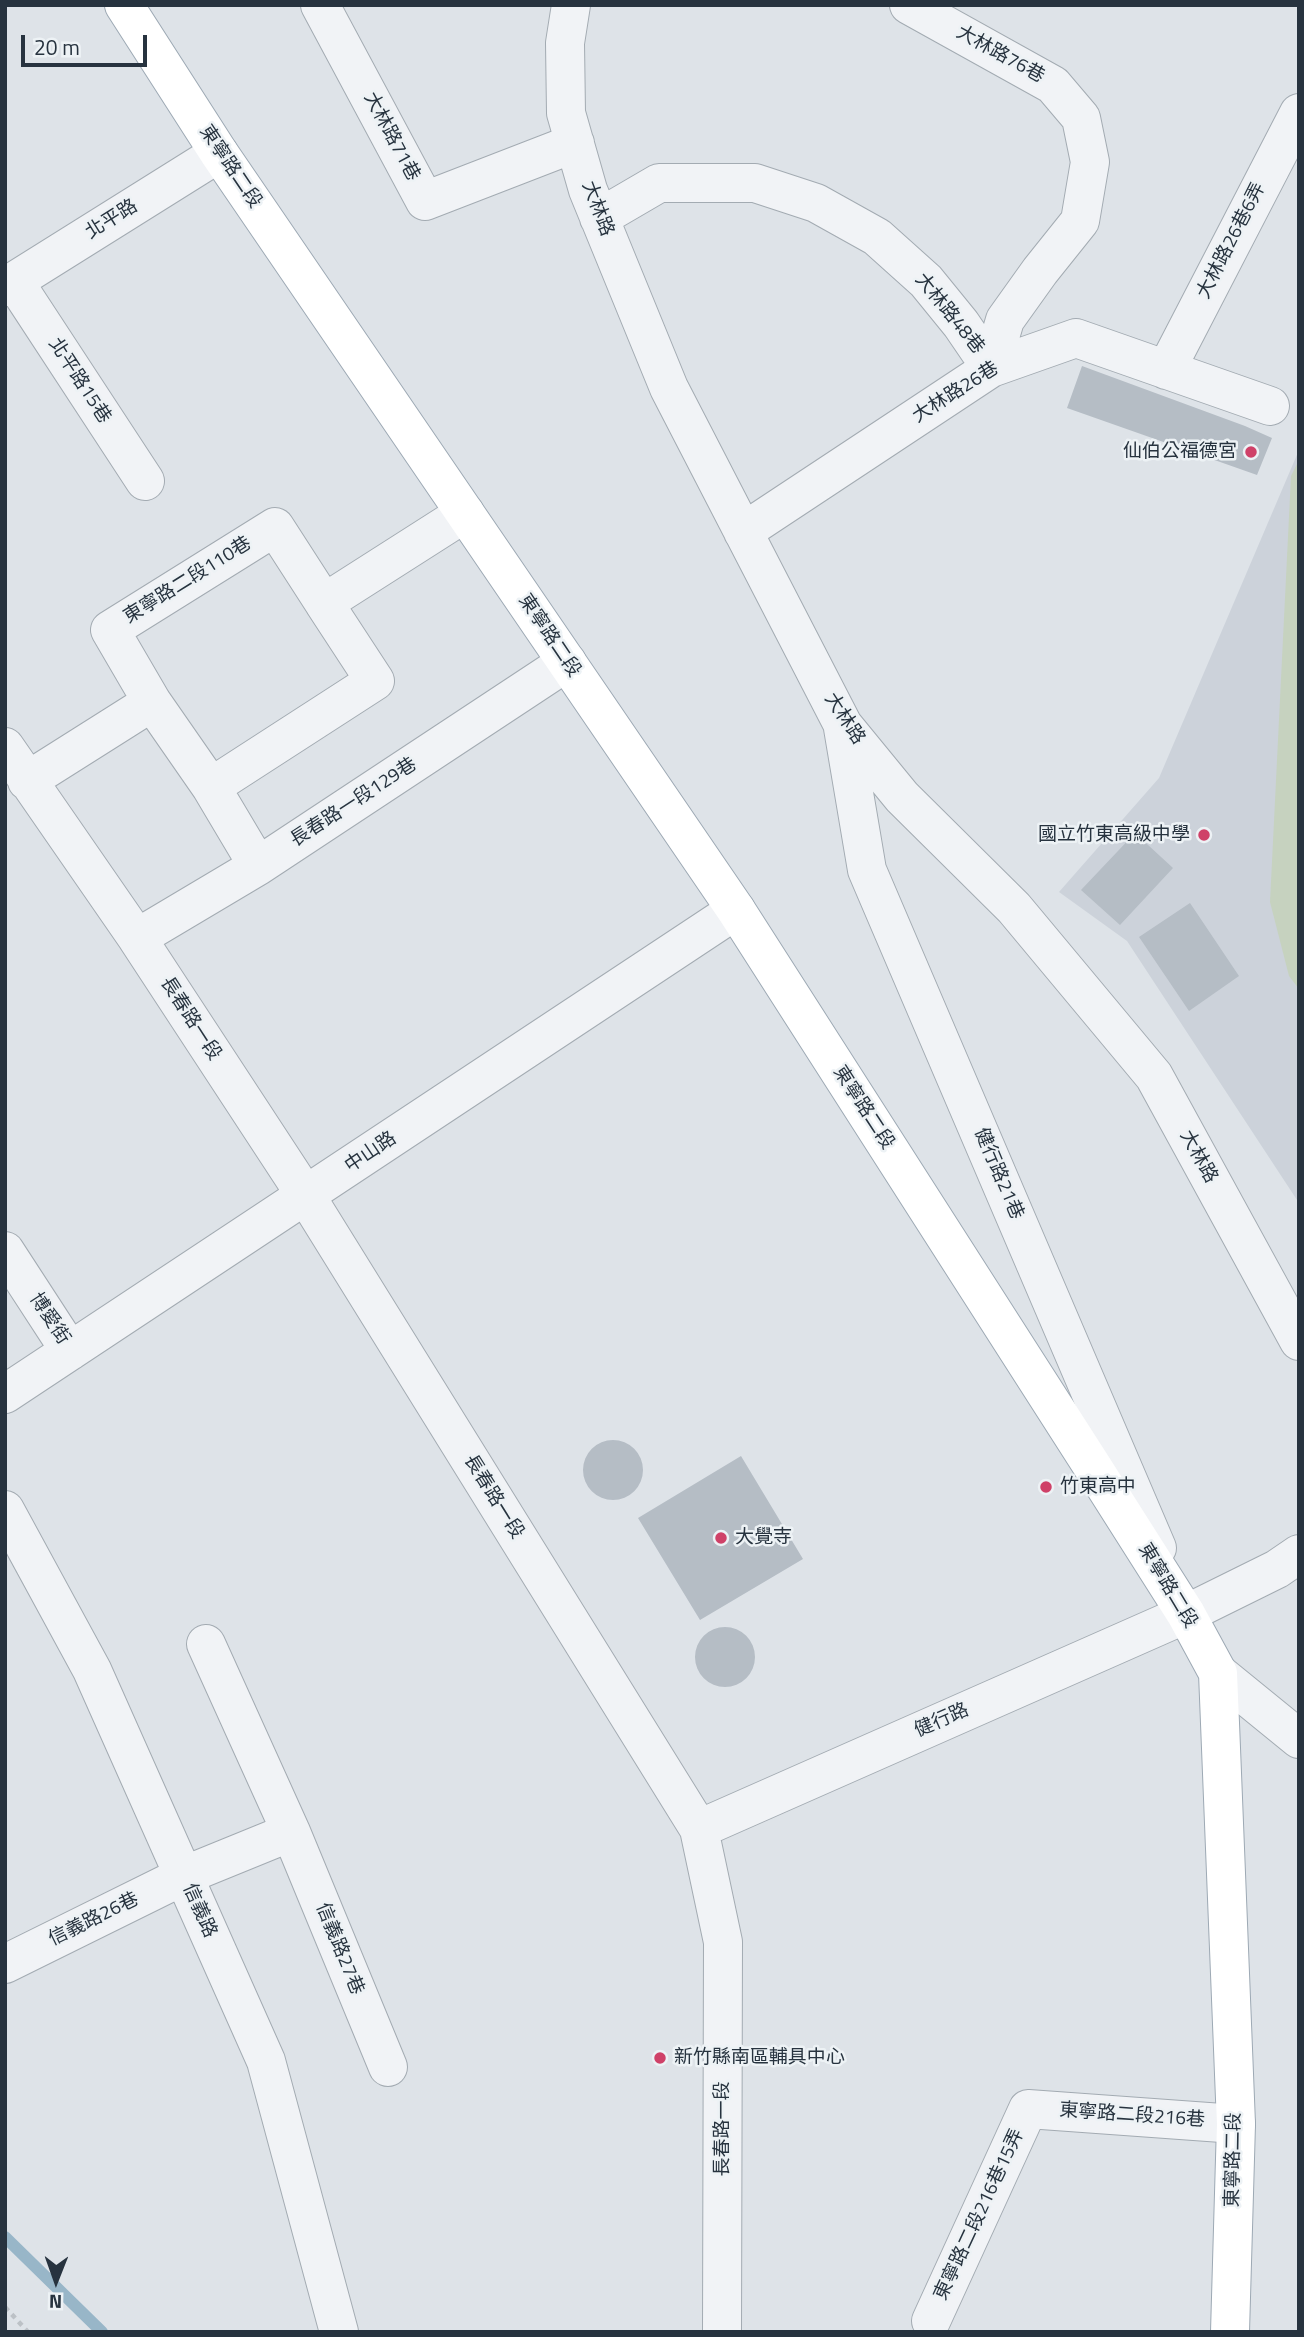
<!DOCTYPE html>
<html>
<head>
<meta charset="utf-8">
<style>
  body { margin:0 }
  #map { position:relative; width:1304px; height:2337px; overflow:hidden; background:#dee3e8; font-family:"Titillium Web",sans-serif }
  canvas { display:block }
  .frame { position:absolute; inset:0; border:7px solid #27333f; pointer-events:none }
  .north { position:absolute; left:21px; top:2246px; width:70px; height:70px; -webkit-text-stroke:5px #edf2f5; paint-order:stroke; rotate:181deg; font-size:19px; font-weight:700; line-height:28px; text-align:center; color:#27333f }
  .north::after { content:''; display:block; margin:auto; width:24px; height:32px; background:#27333f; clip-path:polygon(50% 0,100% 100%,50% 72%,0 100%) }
  .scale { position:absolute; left:21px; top:35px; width:126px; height:32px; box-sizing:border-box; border:4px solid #27333f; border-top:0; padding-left:9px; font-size:21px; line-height:24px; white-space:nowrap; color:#27333f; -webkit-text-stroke:5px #edf2f5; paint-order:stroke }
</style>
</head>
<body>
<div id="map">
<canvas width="1304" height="2337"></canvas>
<div class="frame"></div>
<div class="north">N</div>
<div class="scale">20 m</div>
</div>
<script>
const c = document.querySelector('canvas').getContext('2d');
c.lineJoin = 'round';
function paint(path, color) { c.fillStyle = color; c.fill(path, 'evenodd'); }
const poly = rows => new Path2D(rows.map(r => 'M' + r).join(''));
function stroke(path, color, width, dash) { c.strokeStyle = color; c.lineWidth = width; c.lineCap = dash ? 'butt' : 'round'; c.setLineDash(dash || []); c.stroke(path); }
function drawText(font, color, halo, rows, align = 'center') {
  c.font = font + ' "Titillium Web","Noto Sans TC",sans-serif'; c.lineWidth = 5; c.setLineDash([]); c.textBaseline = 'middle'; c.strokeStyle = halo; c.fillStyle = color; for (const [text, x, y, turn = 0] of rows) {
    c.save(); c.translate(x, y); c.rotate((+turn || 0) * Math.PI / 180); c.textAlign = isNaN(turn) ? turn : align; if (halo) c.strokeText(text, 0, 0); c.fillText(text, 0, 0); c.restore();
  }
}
paint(poly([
  [1299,450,1299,1203,1127,941,1059,892,1159,778]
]), '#ccd2da');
paint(poly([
  [1299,460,1299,989,1289,976,1270,902,1291,476]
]), '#c6d2bf');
stroke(poly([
  [5,2237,102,2332]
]), '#98b6c8', 12);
paint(poly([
  [1082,366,1245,426,1272,438,1257,475,1067,408],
  [1135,833,1173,868,1120,925,1081,890],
  [1190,903,1239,976,1189,1011,1139,937],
  '583 1470a30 30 0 1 1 60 0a30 30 0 1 1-60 0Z',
  [741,1456,803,1559,700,1620,638,1518],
  '695 1657a30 30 0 1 1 60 0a30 30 0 1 1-60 0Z'
]), '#b5bdc5');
const minor = poly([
  [320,5,425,201,575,143],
  [571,5,565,43,566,113,588,190,669,388,843,725,902,797,1014,908,1154,1076,1299,1341],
  [909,5,1053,85,1081,118,1090,162,1080,221,1040,271,1005,320,991,368],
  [599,218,659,183,755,183,816,203,877,237,926,281,961,324,991,368],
  [14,281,145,481],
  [5,287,219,153],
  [1166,370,1299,113],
  [743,532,991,368,1076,338,1270,406],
  [324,603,375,681,211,787,152,702,110,630,275,527,324,603,465,513],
  [843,728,867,870,1157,1548],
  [5,747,137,938,306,1196,699,1829,723,1942,722,2332],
  [27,781,152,702],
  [211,787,258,866],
  [137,938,258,866,567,662],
  [5,1251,70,1351],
  [5,1394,736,910],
  [5,1510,92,1670,266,2061,339,2332],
  [206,1644,291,1832,388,2067],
  [1218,1673,1299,1739],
  [699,1829,1186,1614,1277,1569,1299,1554],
  [5,1964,183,1876,291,1832],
  [931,2321,1028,2109,1236,2124]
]);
const major = poly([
  [124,5,219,153,736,910,1094,1469,1186,1614,1218,1673,1236,2124,1230,2332]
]);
stroke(minor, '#a3abb2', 40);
stroke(major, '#9da9b4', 40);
stroke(poly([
  [5,2307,28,2332]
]), '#bcc1c6', 4.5, [5, 5]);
stroke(minor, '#f1f3f6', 38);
stroke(major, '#fff', 38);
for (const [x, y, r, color] of [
  [1251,452,7,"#cf4168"],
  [1204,835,7,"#cf4168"],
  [1046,1487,7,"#cf4168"],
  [721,1538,7,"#cf4168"],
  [660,2058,7,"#cf4168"]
]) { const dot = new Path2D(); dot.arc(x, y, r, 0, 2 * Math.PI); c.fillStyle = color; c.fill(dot); stroke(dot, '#edf2f5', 2.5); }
drawText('19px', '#27333f', '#edf2f5', [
  ["大林路76巷",1000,55,29],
  ["大林路71巷",391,137,62],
  ["東寧路二段",230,167,56],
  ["大林路",597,209,69],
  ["北平路",112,220,-32],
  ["大林路26巷6弄",1232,241,-63],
  ["大林路48巷",949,314,51],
  ["北平路15巷",79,381,57],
  ["大林路26巷",956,393,-32],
  ["東寧路二段110巷",188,581,-32],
  ["東寧路二段",549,636,56],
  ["大林路",844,719,57],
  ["長春路一段129巷",354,803,-33],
  ["長春路一段",190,1019,57],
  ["東寧路二段",863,1108,57],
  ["中山路",371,1153,-34],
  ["大林路",1198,1157,61],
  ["健行路21巷",998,1174,67],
  ["博愛街",49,1319,57],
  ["長春路一段",493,1497,58],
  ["東寧路二段",1167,1586,59],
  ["健行路",942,1721,-24],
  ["信義路",199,1911,66],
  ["信義路26巷",94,1920,-26],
  ["信義路27巷",339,1949,68],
  ["東寧路二段216巷",1132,2116,4],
  ["長春路一段",723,2129,-90],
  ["東寧路二段",1234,2160,-89],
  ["東寧路二段216巷15弄",980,2215,-65]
]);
drawText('19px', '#27333f', '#edf2f5', [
  ["仙伯公福德宮",1237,452,"right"],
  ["國立竹東高級中學",1190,835,"right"],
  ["竹東高中",1060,1487],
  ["大覺寺",735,1538],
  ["新竹縣南區輔具中心",674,2058]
], 'left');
</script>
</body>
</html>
